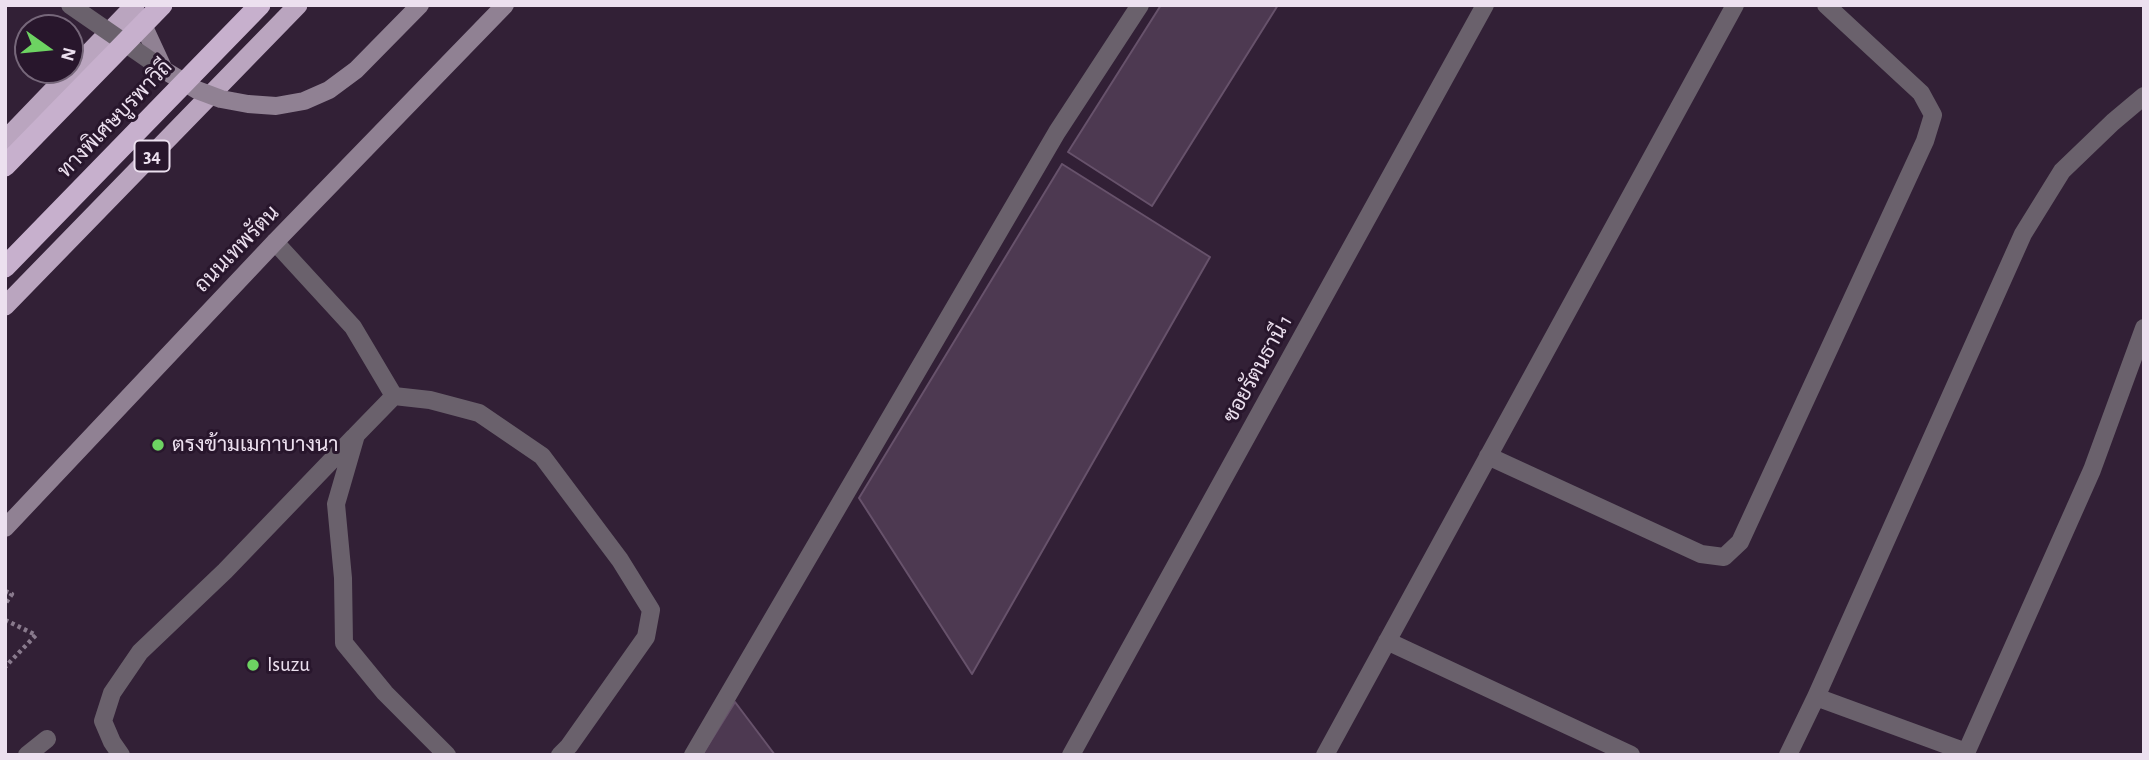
<!DOCTYPE html>
<html>
<head>
<meta charset="utf-8">
<style>
  body { margin:0 }
  #map { position:relative; width:2149px; height:760px; overflow:hidden; background:#322036; font-family:"Alegreya Sans",sans-serif }
  canvas { display:block }
  .frame { position:absolute; inset:0; border:7px solid #ece0ef; pointer-events:none }
  .north { position:absolute; left:14px; top:14px; width:70px; height:70px; box-sizing:border-box; background:#28162c; border:2px solid #76677a; border-radius:50%; rotate:105deg; font-size:19px; font-weight:700; line-height:28px; text-align:center; color:#ece0ef }
  .north::after { content:''; display:block; margin:auto; width:24px; height:32px; background:#6dd362; clip-path:polygon(50% 0,100% 100%,50% 72%,0 100%) }
</style>
</head>
<body>
<div id="map">
<canvas width="2149" height="760"></canvas>
<div class="frame"></div>
<div class="north">N</div>
</div>
<script>
const c = document.querySelector('canvas').getContext('2d');
c.lineJoin = 'round';
function paint(path, color) { c.fillStyle = color; c.fill(path, 'evenodd'); }
const poly = rows => new Path2D(rows.map(r => 'M' + r).join(''));
function stroke(path, color, width, dash) { c.strokeStyle = color; c.lineWidth = width; c.lineCap = dash ? 'butt' : 'round'; c.setLineDash(dash || []); c.stroke(path); }
function drawText(font, color, halo, rows, align = 'center') {
  c.font = font + ' "Alegreya Sans",Sarabun,sans-serif'; c.lineWidth = 6; c.setLineDash([]); c.textBaseline = 'middle'; c.strokeStyle = halo; c.fillStyle = color; for (const [text, x, y, turn = 0] of rows) {
    c.save(); c.translate(x, y); c.rotate((+turn || 0) * Math.PI / 180); c.textAlign = isNaN(turn) ? turn : align; if (halo) c.strokeText(text, 0, 0); c.fillText(text, 0, 0); c.restore();
  }
}
const building = poly([
  [1161,5,1278,5,1152,206,1068,152,1161,5],
  [1062,164,1210,257,972,674,859,498,1062,164],
  [735,702,775,755,702,755,735,702]
]);
paint(building, '#4d3951');
stroke(building, '#67526b', 2);
stroke(poly([
  [5,591,12,594,5,604],
  [5,620,36,635,5,667]
]), '#897a8d', 4.5, [3.5, 3.5]);
stroke(poly([
  [275,242,353,327,394,396,356,435,336,504,343,578,344,643,385,693,447,755],
  [394,396,430,400,479,413,542,456,620,560,651,610,646,637,569,746,560,755],
  [121,755,112,742,103,721,112,693,140,652,225,571,354,437]
]), '#6a616c', 18);
stroke(poly([
  [1488,456,1701,554,1724,557,1740,542,1925,141,1933,115,1921,93,1826,5],
  [1387,641,1631,755],
  [1816,697,1966,752],
  [27,755,47,739],
  [693,755,1057,132,1140,5],
  [1071,755,1485,5],
  [1325,755,1735,5],
  [1788,755,1816,697,2023,234,2062,171,2113,122,2144,96],
  [1965,755,2092,470,2144,328]
]), '#6a616c', 18);
stroke(poly([
  [139,16,164,70],
  [5,528,275,242,505,5]
]), '#908193', 18);
stroke(poly([
  [5,140,135,5],
  [5,306,298,5]
]), '#baa5bf', 19);
stroke(poly([
  [70,5,164,70]
]), '#6a616c', 18);
stroke(poly([
  [164,70,197,90,221,99,248,104,276,106,304,101,329,90,356,70,420,5]
]), '#908193', 18);
stroke(poly([
  [5,166,162,5],
  [5,267,260,5]
]), '#c7b0cd', 21);
for (const [x, y, r, color] of [
  [158,445,7,"#6dd362"],
  [253,665,7,"#6dd362"]
]) { const dot = new Path2D(); dot.arc(x, y, r, 0, 2 * Math.PI); c.fillStyle = color; c.fill(dot); stroke(dot, '#28162c', 2.5); }
for (const [x, y, w] of [
  [152,156,35]
]) { const box = new Path2D(); box.roundRect(x - w / 2, y - 15.5, w, 31, 5); c.fillStyle = '#28162c'; c.fill(box); stroke(box, '#ece0ef', 2); }
drawText('bold 19px', '#ece0ef', null, [
  ["34",152,156]
]);
drawText('21px', '#ece0ef', '#28162c', [
  ["ทางพิเศษบูรพาวิถี",115,119,-46],
  ["ถนนเทพรัตน",237,249,-46],
  ["ซอยรัตนธานี 1",1258,369,-61]
]);
drawText('21px', '#ece0ef', '#28162c', [
  ["ตรงข้ามเมกาบางนา",172,445],
  ["Isuzu",267,665]
], 'left');
</script>
</body>
</html>
